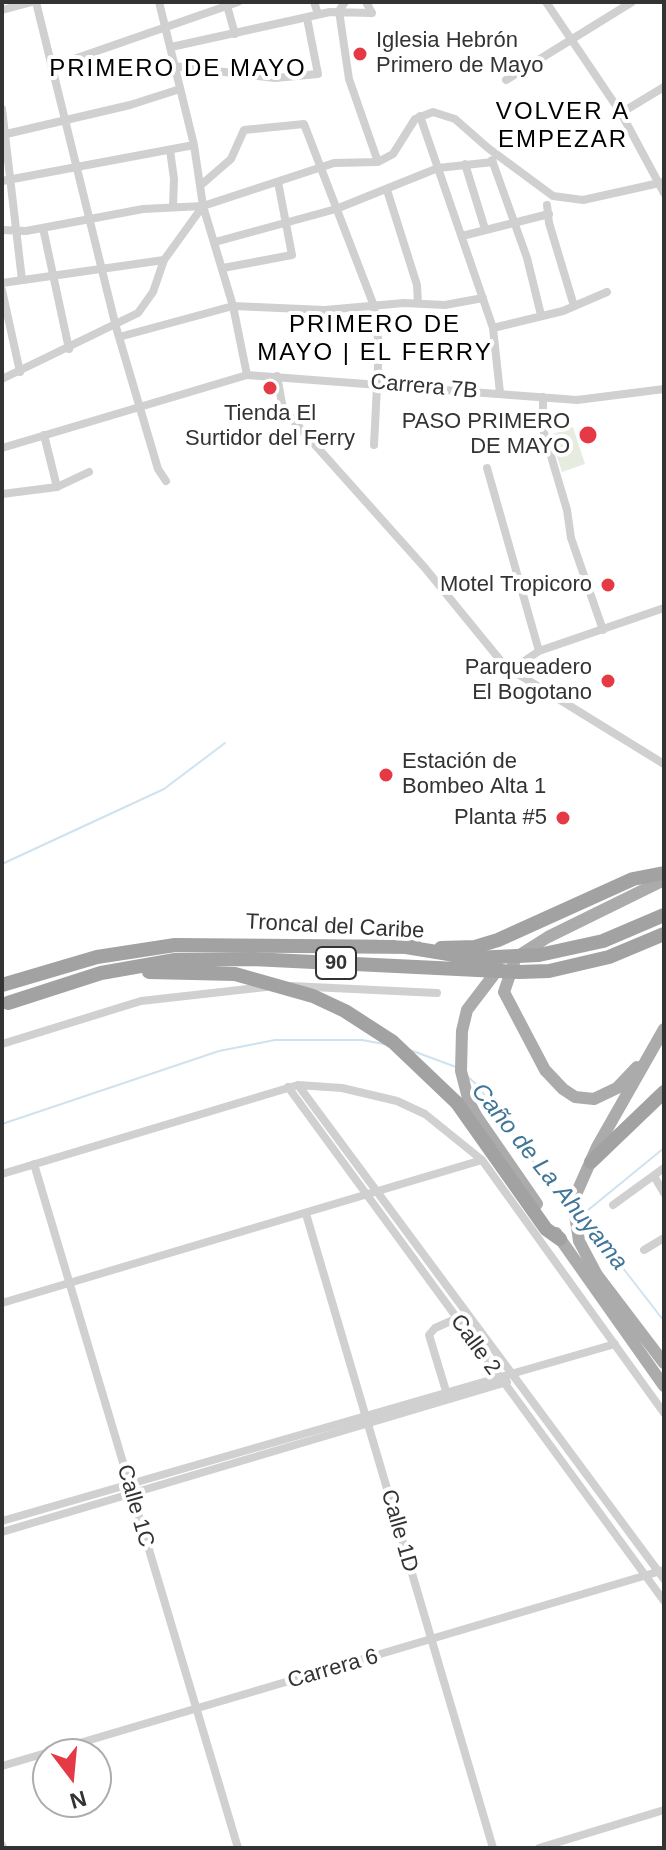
<!DOCTYPE html>
<html>
<head>
<meta charset="utf-8">
<style>
  body { margin:0 }
  #map { position:relative; width:666px; height:1850px; overflow:hidden; background:#fff; font-family:Helvetica,sans-serif }
  canvas { display:block }
  .frame { position:absolute; inset:0; border:4px solid #333; pointer-events:none }
  .north { position:absolute; left:32px; top:1738px; width:80px; height:80px; box-sizing:border-box; background:#fff; border:2px solid #adadad; border-radius:50%; rotate:164deg; font-size:22px; font-weight:700; line-height:32px; text-align:center; color:#333 }
  .north::after { content:''; display:block; margin:auto; width:28px; height:36px; background:#e63946; clip-path:polygon(50% 0,100% 100%,50% 72%,0 100%) }
</style>
</head>
<body>
<div id="map">
<canvas width="666" height="1850"></canvas>
<div class="frame"></div>
<div class="north">N</div>
</div>
<script>
const c = document.querySelector('canvas').getContext('2d');
c.lineJoin = 'round';
function paint(path, color) { c.fillStyle = color; c.fill(path, 'evenodd'); }
const poly = rows => new Path2D(rows.map(r => 'M' + r).join(''));
function stroke(path, color, width, dash) { c.strokeStyle = color; c.lineWidth = width; c.lineCap = dash ? 'butt' : 'round'; c.setLineDash(dash || []); c.stroke(path); }
function drawText(font, color, halo, rows, align = 'center') {
  c.font = font + ' Helvetica,sans-serif'; c.lineWidth = 8; c.setLineDash([]); c.textBaseline = 'middle'; c.strokeStyle = halo; c.fillStyle = color; for (const [text, x, y, turn = 0] of rows) {
    c.save(); c.translate(x, y); c.rotate((+turn || 0) * Math.PI / 180); c.textAlign = isNaN(turn) ? turn : align; if (halo) c.strokeText(text, 0, 0); c.fillText(text, 0, 0); c.restore();
  }
}
paint(poly([
  [573,427,585,464,562,472,550,435]
]), '#e6ecdf');
stroke(poly([
  [2,864,164,789,225,743],
  [410,1050,456,1067],
  [467,1076,478,1086,545,1178,570,1205],
  [2,1124,219,1051,275,1040,362,1040,384,1044],
  [581,1214,664,1321],
  [582,1215,664,1148]
]), '#cfe2ee', 2);
stroke(poly([
  [36,2,116,327,158,469,166,481],
  [159,2,194,145,203,206,233,306,247,375],
  [226,2,235,34],
  [314,2,318,14],
  [345,2,339,11,349,79,378,162],
  [366,2,372,13],
  [546,2,621,113,664,193],
  [2,10,32,2],
  [171,47,330,12,372,13],
  [174,66,275,78,318,74,307,18],
  [51,67,238,2],
  [506,80,632,2],
  [2,109,22,280],
  [621,113,664,87],
  [420,116,493,328,500,393],
  [2,135,130,105,180,89],
  [170,150,174,179,173,207],
  [492,160,527,258,541,315],
  [465,164,485,229],
  [2,181,194,145],
  [201,185,231,159,244,130,304,124,374,306,379,347,374,445],
  [387,190,417,285,418,303],
  [547,205,549,223,574,306],
  [43,228,69,349],
  [2,230,26,231,143,209,203,206,334,163,378,162,393,154,415,119,433,112,455,119,488,148,553,196,583,200,664,182],
  [462,236,549,214],
  [215,242,336,209,438,168,493,162],
  [223,268,292,255,278,182],
  [2,283,164,260],
  [2,290,20,372],
  [493,328,563,311,607,292],
  [119,337,233,306,325,310,404,303,445,305,483,298],
  [277,376,283,409,425,568,505,666,664,764],
  [2,379,138,313,153,292,164,260,203,206],
  [543,397,543,429,567,510,571,538,603,630],
  [44,435,57,487],
  [2,448,247,375,577,400,664,389],
  [487,468,539,651],
  [2,494,57,487,89,472],
  [505,666,520,664,539,651,664,608],
  [291,986,437,993],
  [2,1044,141,1001,266,987],
  [298,1085,664,1579],
  [288,1087,664,1601],
  [34,1164,238,1848],
  [2,1174,298,1085,342,1088,397,1101,425,1114,482,1160,664,1413],
  [654,1176,664,1193],
  [613,1205,664,1168],
  [306,1214,493,1848],
  [644,1250,664,1238],
  [2,1303,482,1160],
  [446,1391,429,1335,435,1328,460,1317],
  [2,1521,615,1344],
  [2,1532,507,1382],
  [2,1766,664,1570],
  [2,1845,3,1848],
  [539,1848,664,1810]
]), '#d0d0d0', 8);
stroke(poly([
  [518,956,548,937,664,880],
  [516,957,504,992,545,1070,563,1089,575,1097,594,1099,617,1088,637,1067],
  [499,968,467,1010,462,1031,461,1071,469,1102,477,1117,537,1204],
  [664,1029,597,1147,577,1192,574,1208,579,1241,597,1275,664,1363],
  [556,1233,664,1386]
]), '#ababab', 12);
stroke(poly([
  [441,948,475,947,498,940,633,879,664,873],
  [2,985,97,957,175,945,416,947],
  [457,1103,546,1229,560,1239],
  [591,1162,664,1092]
]), '#a2a2a2', 14);
stroke(poly([
  [406,947,473,958,539,955,603,941,664,915],
  [149,972,235,974,313,996,345,1011,393,1042,457,1103],
  [8,1003,101,973,175,960,252,959,519,972,549,971,609,957,664,934]
]), '#a2a2a2', 14);
for (const [x, y, r, color] of [
  [360,54,8,"#e63946"],
  [270,388,8,"#e63946"],
  [588,435,10,"#e63946"],
  [608,585,8,"#e63946"],
  [608,681,8,"#e63946"],
  [386,775,8,"#e63946"],
  [563,818,8,"#e63946"]
]) { const dot = new Path2D(); dot.arc(x, y, r, 0, 2 * Math.PI); c.fillStyle = color; c.fill(dot); stroke(dot, '#fff', 3); }
for (const [x, y, w] of [
  [336,963,40]
]) { const box = new Path2D(); box.roundRect(x - w / 2, y - 16, w, 32, 6); c.fillStyle = '#fff'; c.fill(box); stroke(box, '#333', 2); }
drawText('bold 20px', '#333', null, [
  ["90",336,963]
]);
drawText('22px', '#333', '#fff', [
  ["Iglesia Hebrón",376,41,"left"],
  ["Primero de Mayo",376,66,"left"],
  ["Tienda El",270,414,"center"],
  ["Surtidor del Ferry",270,439,"center"],
  ["PASO PRIMERO",570,422],
  ["DE MAYO",570,447],
  ["Motel Tropicoro",592,585],
  ["Parqueadero",592,668],
  ["El Bogotano",592,693],
  ["Estación de",402,762,"left"],
  ["Bombeo Alta 1",402,787,"left"],
  ["Planta #5",547,818]
], 'right');
drawText('22px', '#333', '#fff', [
  ["Carrera 7B",424,387,5],
  ["Troncal del Caribe",335,927,3],
  ["Calle 2",475,1345,54],
  ["Calle 1C",135,1506,74],
  ["Calle 1D",399,1531,74],
  ["Carrera 6",333,1669,-16]
]);
c.letterSpacing = '2px';
drawText('24px', '#000', '#fff', [
  ["PRIMERO DE MAYO",178,69],
  ["VOLVER A",563,112],
  ["EMPEZAR",563,140],
  ["PRIMERO DE",375,325],
  ["MAYO | EL FERRY",375,353]
]);
c.letterSpacing = '0px';
drawText('italic 24px', '#3f7597', '#fff', [
  ["Caño de La Ahuyama",549,1177,51]
]);
</script>
</body>
</html>
